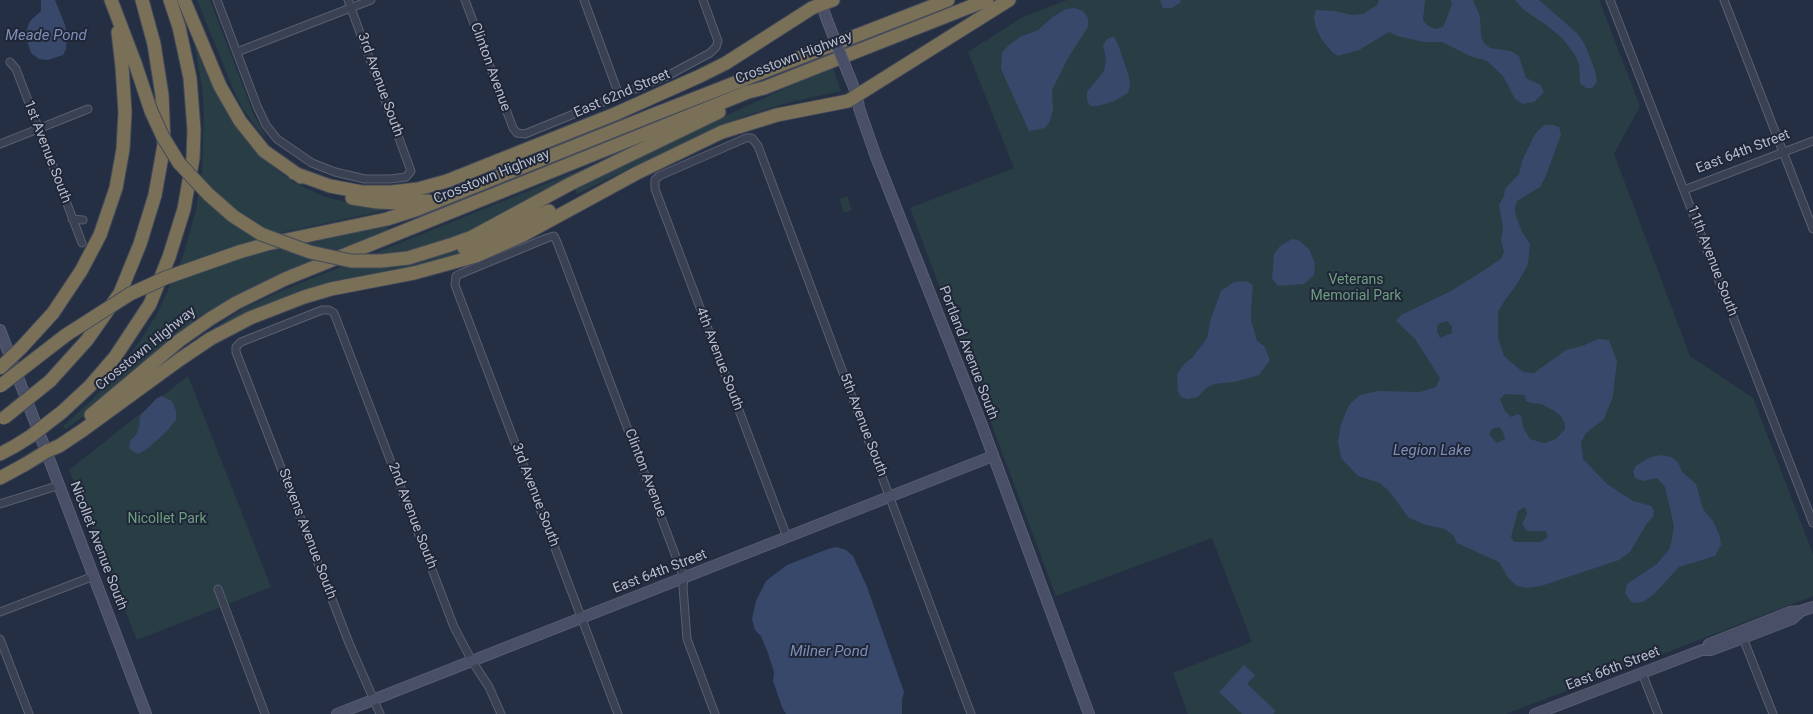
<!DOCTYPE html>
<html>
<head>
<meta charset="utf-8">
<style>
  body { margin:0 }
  canvas { display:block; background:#252f43 }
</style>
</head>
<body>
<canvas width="1813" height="714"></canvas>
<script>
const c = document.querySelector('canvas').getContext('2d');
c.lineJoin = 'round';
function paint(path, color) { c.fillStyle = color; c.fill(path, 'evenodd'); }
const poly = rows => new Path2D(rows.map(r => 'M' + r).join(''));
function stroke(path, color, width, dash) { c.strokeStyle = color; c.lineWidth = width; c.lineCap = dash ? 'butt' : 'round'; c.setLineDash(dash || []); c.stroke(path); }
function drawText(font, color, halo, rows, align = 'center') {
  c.font = font + ' Roboto,sans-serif'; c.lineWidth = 4; c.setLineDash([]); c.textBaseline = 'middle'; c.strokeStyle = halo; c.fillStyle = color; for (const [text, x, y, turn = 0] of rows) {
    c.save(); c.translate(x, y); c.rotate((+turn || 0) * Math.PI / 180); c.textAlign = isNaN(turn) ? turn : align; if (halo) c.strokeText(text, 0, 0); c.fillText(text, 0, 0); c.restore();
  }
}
paint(poly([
  [197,0,210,0,254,115,268,140,256,127,243,109,234,91],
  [1067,0,1599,0,1640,106,1614,154,1690,356,1753,398,1813,554,1813,596,1506,714,1188,714,1173,673,1252,642,1212,538,1056,596,910,208,1014,168,968,52,1023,17],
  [198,46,217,93,232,121,249,145,278,171,293,182,325,197,362,206,386,208,387,210,284,232,248,242,239,245,242,259,270,251,387,226,389,231,276,278,66,429,63,426,92,400,109,381,140,341,157,314,182,259,196,210,202,172,204,113,202,87,195,47],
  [833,69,841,91,791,102,747,115,674,147,577,194,575,190,697,129,797,83],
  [590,166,591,169,472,254,350,282,188,347,212,329,243,309,279,292],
  [847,196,852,210,844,213,839,199],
  [188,376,271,587,137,640,69,470]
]), '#283d44');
paint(poly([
  [41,0,55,0,65,25,67,36,66,49,63,55,48,60,39,59,31,53,25,34,30,21,41,11],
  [1160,0,1180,0,1181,2,1172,8,1163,8],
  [1379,0,1425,0,1423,20,1428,26,1435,29,1443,27,1452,5,1451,0,1473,0,1480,16,1481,36,1484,43,1490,48,1511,51,1519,56,1526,78,1541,85,1544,92,1534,102,1523,104,1515,99,1503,76,1487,61,1470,56,1442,42,1424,42,1397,36,1389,32,1359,50,1338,56,1332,52,1322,40,1316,28,1314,18,1316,10,1335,11,1351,15,1363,14,1377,5],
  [1515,0,1539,0,1578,34,1585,45,1595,70,1597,82,1592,88,1586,88,1580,83,1579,64,1575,55,1563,39,1549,27,1524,10],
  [1075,8,1083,11,1088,18,1088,27,1068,58,1052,90,1053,110,1050,121,1045,128,1029,131,1001,69,1002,53,1008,46,1020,37,1038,30,1054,16,1066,9],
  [1114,36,1119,47,1129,77,1130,86,1128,93,1114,101,1098,106,1090,106,1087,100,1087,92,1104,71,1106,59,1103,45,1107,39],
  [1544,125,1553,125,1559,127,1561,135,1545,178,1540,187,1517,201,1515,208,1516,216,1522,232,1530,244,1528,264,1517,284,1503,303,1498,312,1498,338,1504,356,1523,372,1534,373,1566,350,1582,346,1598,339,1609,340,1617,361,1613,396,1604,419,1586,433,1581,442,1583,459,1607,484,1633,501,1651,506,1654,511,1653,517,1647,523,1630,552,1619,560,1541,586,1526,588,1517,586,1508,578,1499,562,1457,543,1453,535,1445,529,1426,525,1409,518,1389,491,1380,483,1358,476,1341,458,1338,442,1341,424,1349,405,1360,395,1378,391,1420,392,1436,387,1440,378,1415,339,1396,321,1401,315,1451,291,1483,271,1502,258,1504,251,1501,241,1503,227,1499,205,1504,196,1505,189,1519,174,1522,161,1535,134],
  [1447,321,1452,326,1452,333,1440,338,1437,331,1438,324],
  [1505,394,1525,395,1526,401,1531,403,1541,404,1553,410,1561,416,1565,424,1565,429,1556,439,1544,443,1530,439,1523,427,1521,416,1518,414,1511,417,1505,411,1500,399],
  [1499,427,1503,432,1505,439,1497,443,1489,435,1492,429],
  [1525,507,1527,514,1522,524,1527,531,1546,531,1548,537,1541,542,1514,542,1511,537,1518,511],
  [1292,239,1298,240,1309,249,1315,263,1314,275,1304,284,1278,286,1272,279,1274,254,1280,246],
  [1246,281,1253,285,1251,309,1251,320,1254,330,1257,341,1264,346,1270,360,1259,375,1235,382,1214,384,1206,388,1198,397,1188,399,1181,397,1178,392,1177,374,1185,363,1193,357,1207,338,1211,318,1221,291,1234,282],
  [162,396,172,401,176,411,176,420,165,433,147,449,139,454,134,452,129,448,130,441,136,435,139,427,140,416,157,398],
  [1661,455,1671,457,1678,462,1682,472,1696,484,1703,509,1713,521,1720,536,1721,545,1715,556,1679,567,1654,594,1643,602,1632,603,1625,593,1627,584,1657,564,1670,548,1672,538,1674,527,1672,517,1665,487,1657,478,1643,481,1635,478,1633,471,1636,466,1642,462,1651,457],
  [837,547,846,550,853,556,867,587,904,692,902,700,902,714,786,714,782,707,773,681,774,672,768,653,761,636,755,630,752,619,756,601,766,581,787,565,828,549],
  [1244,665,1255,675,1247,684,1276,711,1273,714,1242,714,1219,692]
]), '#38486b');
const street = poly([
  [217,0,257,106,266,125,277,139,312,163,335,172,365,179,390,179,406,177,411,171,348,0],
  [465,0,513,128,517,133,525,134,669,75,710,53,716,47,718,41,703,0],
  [584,0,619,95],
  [1610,0,1813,523],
  [1724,0,1813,229],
  [237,52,371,0],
  [10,62,16,69,82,243],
  [0,144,88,109],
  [1684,190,1813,141],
  [72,219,83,220],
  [0,504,60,485],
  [787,537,655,189,655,180,659,176,746,138,752,138,758,146,971,714],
  [218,589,265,714],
  [0,612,94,576],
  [1743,638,1773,714],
  [0,639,29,714],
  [1642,673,1658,714],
  [380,714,349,643,236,352,236,347,241,342,322,310,329,310,334,313,454,627,472,661,489,687,501,714],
  [618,714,455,285,456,276,460,274,547,238,554,236,557,242,684,578,683,587,687,639,715,714]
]);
const secondary = poly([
  [820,0,827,20],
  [848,73,857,95,859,108,876,157,980,420,1089,714],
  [0,330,146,714],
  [1709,644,1790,612,1801,611,1813,607],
  [337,714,993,456],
  [1535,714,1702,650,1711,650,1743,638,1792,619,1801,611]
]);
const highway = poly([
  [111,0,135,63],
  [184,0,220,86,240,121,264,151,301,177],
  [118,32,122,66],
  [294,173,330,186,362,192,391,192,418,189,447,181,615,114,700,76,726,63,812,8,833,0],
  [352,198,377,202,400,203,428,201],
  [464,248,549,211],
  [239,252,267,244,387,219,418,209,655,114,948,0],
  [408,258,450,245,472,237,570,184,719,112],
  [50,381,87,340,120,293,140,244,155,195,164,145,162,95,154,44,142,0],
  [62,412,90,386,115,357,150,304,169,257,184,209,193,158,194,130,190,78,179,27,170,0],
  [91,415,180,340,210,319,236,303,285,279,748,92,764,88,987,0],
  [47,451,59,446,83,430,179,360,210,339,250,318,304,297,331,289,414,273,476,256,523,235,637,173,722,132,777,115,848,101,1009,0],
  [0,454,15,446],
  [0,478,24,465]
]);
stroke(street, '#585f70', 9);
stroke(secondary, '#585f70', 12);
stroke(highway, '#42495a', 15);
stroke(street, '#3a4153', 7);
stroke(secondary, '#484f66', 10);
stroke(highway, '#797057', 13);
const secondaryBridge = poly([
  [827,20,848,73]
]);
const highwayBridge = poly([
  [135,63,151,111,163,137,179,163,208,194,233,216,261,234,310,252,351,261,381,261,408,258],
  [0,368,21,348,53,313,81,271,100,235,116,188,123,149,125,112,122,66],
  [0,386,66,335,130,294,165,278,239,252],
  [4,418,50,381],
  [15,446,31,436,62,412],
  [24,465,47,451]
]);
stroke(secondaryBridge, '#585f70', 12, []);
stroke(highwayBridge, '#42495a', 15, []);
stroke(secondaryBridge, '#484f66', 10);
stroke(highwayBridge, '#797057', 13);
drawText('14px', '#b7bdcd', '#1f2638', [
  ["Crosstown Highway",794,58,-21],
  ["Clinton Avenue",490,67,70],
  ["3rd Avenue South",380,85,70],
  ["East 62nd Street",622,94,-23],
  ["1st Avenue South",47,152,69],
  ["East 64th Street",1743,152,-21],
  ["Crosstown Highway",492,177,-22],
  ["11th Avenue South",1712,261,69],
  ["Crosstown Highway",146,349,-39],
  ["Portland Avenue South",968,353,69],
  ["4th Avenue South",719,359,69],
  ["5th Avenue South",863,425,69],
  ["Clinton Avenue",645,473,69],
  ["3rd Avenue South",535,495,69],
  ["2nd Avenue South",412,516,69],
  ["Stevens Avenue South",307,534,69],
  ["Nicollet Avenue South",98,546,69],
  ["East 64th Street",660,572,-21],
  ["East 66th Street",1613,669,-21]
]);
drawText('14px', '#6d9e7e', '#1f2638', [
  ["Veterans",1356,280],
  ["Memorial Park",1356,296],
  ["Nicollet Park",167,519]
]);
drawText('italic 15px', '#7d8eb5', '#1f2638', [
  ["Meade Pond",46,36],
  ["Legion Lake",1432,451],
  ["Milner Pond",829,652]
]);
</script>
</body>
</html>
